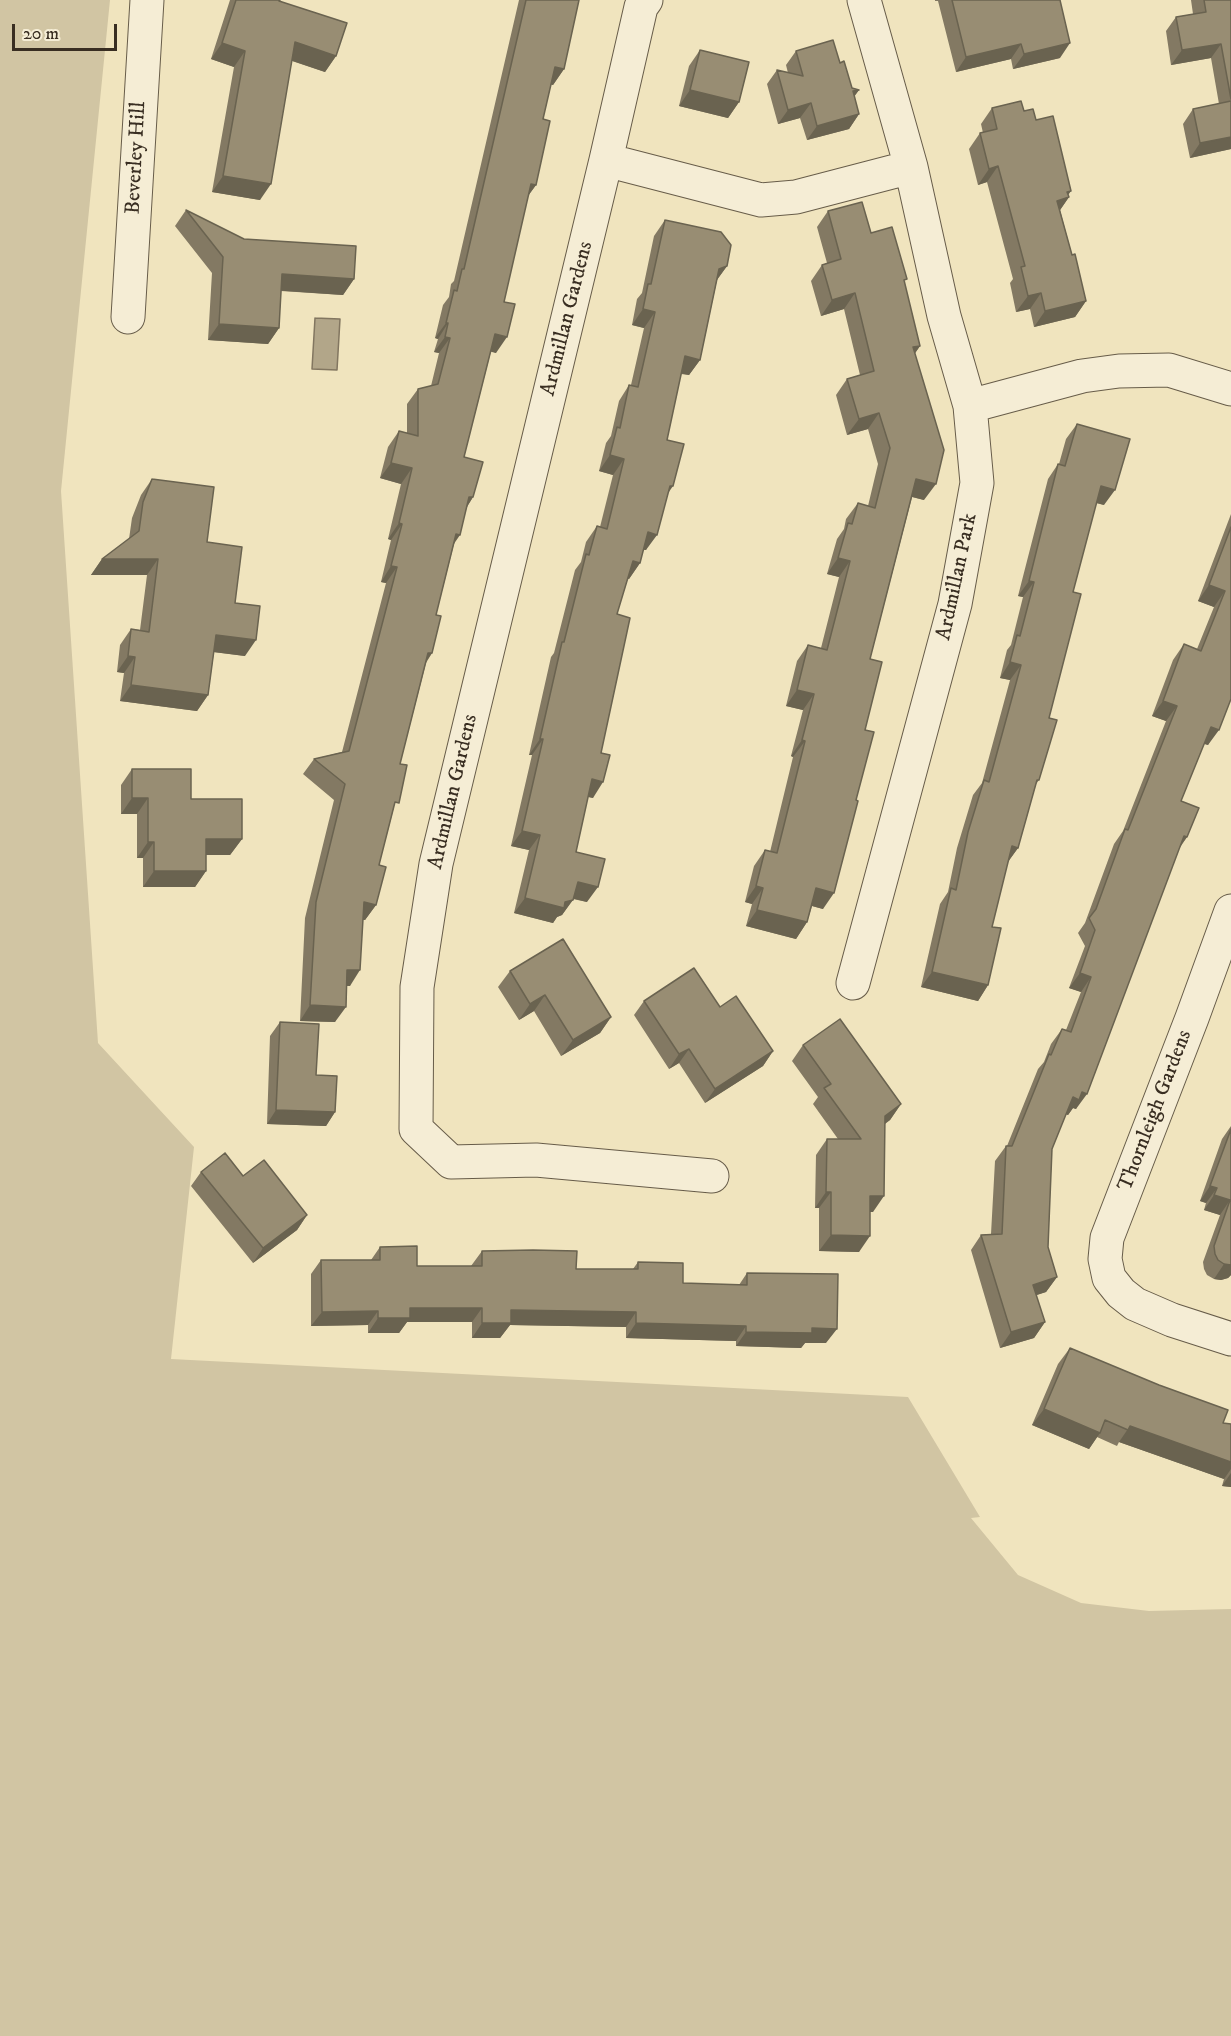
<!DOCTYPE html>
<html>
<head>
<meta charset="utf-8">
<style>
  body { margin:0 }
  #map { position:relative; width:1231px; height:2036px; overflow:hidden; background:#f0e4be; font-family:"IM FELL DW Pica",serif }
  canvas { display:block }
  .scale { position:absolute; left:12px; top:24px; width:105px; height:27px; box-sizing:border-box; border:3px solid #392e22; border-top:0; padding-left:8px; font-size:18px; line-height:21px; white-space:nowrap; color:#392e22; -webkit-text-stroke:4px #f5edd5; paint-order:stroke }
</style>
</head>
<body>
<div id="map">
<canvas width="1231" height="2036"></canvas>
<div class="scale">20 m</div>
</div>
<script>
const c = document.querySelector('canvas').getContext('2d');
c.lineJoin = 'round';
function paint(path, color) { c.fillStyle = color; c.fill(path, 'evenodd'); }
const poly = rows => new Path2D(rows.map(r => 'M' + r).join(''));
function stroke(path, color, width, dash) { c.strokeStyle = color; c.lineWidth = width; c.lineCap = dash ? 'butt' : 'round'; c.setLineDash(dash || []); c.stroke(path); }
function drawText(font, color, halo, rows, align = 'center') {
  c.font = font + ' "IM FELL DW Pica",serif'; c.lineWidth = 5; c.setLineDash([]); c.textBaseline = 'middle'; c.strokeStyle = halo; c.fillStyle = color; for (const [text, x, y, turn = 0] of rows) {
    c.save(); c.translate(x, y); c.rotate((+turn || 0) * Math.PI / 180); c.textAlign = isNaN(turn) ? turn : align; if (halo) c.strokeText(text, 0, 0); c.fillText(text, 0, 0); c.restore();
  }
}
paint(poly([
  [0,0,110,0,61,491,98,1043,194,1147,171,1359,908,1397,980,1517,971,1518,1018,1575,1081,1603,1149,1611,1231,1609,1231,2036,0,2036]
]), '#d1c5a3');
const water = poly([
  [315,318,340,319,337,370,312,369,315,318]
]);
paint(water, '#b2a689');
stroke(water, '#827660', 1.5);
const street = poly([
  [646,0,641,7,606,160,436,864,417,987,416,1129,451,1162,536,1160,712,1176],
  [606,160,761,200,796,197,911,167],
  [128,317,147,0],
  [970,406,1082,376,1119,371,1169,370,1231,389],
  [1231,911,1192,1018,1107,1238,1105,1259,1109,1278,1121,1293,1135,1304,1172,1320,1231,1339],
  [853,983,955,604,977,483,970,406,944,316,911,167,864,0]
]);
stroke(street, '#675c49', 35);
stroke(street, '#f5edd5', 33);
paint(poly([
  [230,0,280,0,279,1,336,56,325,72,292,61,260,200,212,192,234,67,211,59],
  [519,0,579,0,564,69,553,85,551,84,543,119,536,185,528,196,504,302,496,353,491,351,464,457,473,497,467,507,454,544,436,615,432,653,426,663,400,764,393,811,379,865,376,905,365,920,363,920,350,986,347,986,335,1022,300,1021,305,918,334,800,303,774,314,759,342,752,386,583,381,582,391,540,388,539,401,484,380,478,388,447,399,431,407,433,407,404,418,389,431,386,439,353,434,352,438,339,435,338,443,305,449,297,451,284,454,281],
  [935,0,1060,0,1060,58,1013,69,1011,59,956,72,938,1,935,1],
  [1191,0,1231,0,1231,149,1190,158,1183,124,1193,109,1219,104,1211,58,1171,65,1166,31,1176,17,1193,14],
  [700,50,739,102,728,118,679,106,689,66],
  [796,51,840,63,852,88,859,90,854,96,859,114,849,129,807,140,800,118,778,124,767,84,777,70,788,73,786,65],
  [992,108,1024,111,1036,120,1068,195,1069,197,1060,210,1072,255,1086,301,1075,317,1034,327,1030,309,1016,312,1010,283,1013,279,987,182,978,185,969,149,980,133,983,133,981,124],
  [186,210,244,239,354,279,343,295,281,291,279,328,268,344,208,340,212,273,175,226],
  [828,211,871,233,904,282,920,346,915,353,924,500,912,497,870,659,823,909,812,906,807,922,796,939,746,926,752,904,745,902,754,866,765,850,770,852,793,757,791,756,803,710,786,706,797,661,808,645,821,648,839,577,827,574,837,539,844,529,846,519,858,503,868,506,878,464,868,429,847,435,836,395,847,379,860,375,844,309,821,316,811,281,822,265,827,263,817,227],
  [665,220,727,266,717,280,700,360,689,375,681,374,667,440,667,495,646,550,643,550,640,563,629,579,628,578,617,614,601,753,593,798,588,797,576,852,587,902,573,899,562,915,557,917,553,923,514,913,529,850,511,846,532,755,529,755,551,657,554,653,575,570,581,562,586,542,597,526,600,527,613,475,599,471,606,443,611,436,619,401,629,385,631,385,644,328,632,325,637,299,642,293,654,236],
  [1077,424,1104,505,1096,503,1073,592,1049,718,1039,780,1036,784,1018,848,1008,862,992,927,988,985,978,1001,921,987,940,904,948,892,957,848,973,795,982,783,1010,680,1000,678,1007,650,1011,645,1023,597,1018,596,1048,479,1058,464,1059,464,1066,439],
  [152,479,207,542,235,603,245,656,214,652,208,695,197,711,120,701,124,673,117,672,120,645,131,629,140,630,147,575,91,575,102,559,129,539,132,518,141,495],
  [1231,514,1231,699,1208,745,1204,744,1181,801,1187,837,1179,849,1076,1109,1073,1108,1068,1115,1066,1114,1052,1149,1048,1247,1057,1277,1046,1292,1036,1295,1045,1322,1034,1338,1000,1348,971,1250,981,1235,991,1234,995,1161,1006,1146,1007,1146,1038,1069,1044,1062,1051,1044,1062,1029,1066,1030,1081,992,1069,988,1085,946,1078,933,1085,923,1114,844,1123,831,1166,721,1152,716,1173,660,1184,644,1197,649,1214,607,1198,601],
  [132,769,191,799,242,839,230,855,206,855,206,871,195,887,143,887,143,858,137,858,137,814,121,814,121,785],
  [510,971,611,1017,600,1033,561,1056,534,1011,519,1020,498,987],
  [644,1001,720,1007,773,1051,763,1066,705,1103,679,1063,669,1069,634,1015],
  [280,1022,316,1075,335,1112,326,1126,267,1124,270,1036],
  [803,1045,901,1104,890,1120,885,1124,873,1212,870,1212,859,1252,819,1251,819,1208,815,1208,816,1155,827,1139,838,1139,813,1104,818,1097,792,1061],
  [1231,1126,1231,1275,1228,1278,1221,1280,1214,1279,1207,1275,1204,1269,1203,1262,1220,1215,1204,1210,1206,1203,1200,1201,1222,1139],
  [201,1172,243,1176,307,1215,297,1230,253,1263,191,1186],
  [380,1247,417,1266,471,1266,482,1251,576,1269,633,1269,638,1262,683,1283,739,1285,747,1273,826,1343,805,1343,801,1348,736,1346,736,1341,626,1338,626,1327,510,1325,500,1338,472,1338,472,1322,407,1322,399,1333,368,1333,368,1325,311,1326,311,1274,321,1260,371,1260],
  [1070,1348,1223,1423,1231,1424,1231,1487,1222,1486,1224,1479,1119,1442,1117,1446,1097,1437,1089,1449,1032,1425,1058,1364]
]), '#837963');
paint(poly([
  [295,42,336,56,325,72,284,58],
  [222,43,245,51,234,67,211,59],
  [1070,43,1060,58,1013,69,1024,54],
  [1021,44,1011,59,956,72,966,57],
  [1221,44,1211,58,1171,65,1182,50],
  [555,67,564,69,553,85,544,83],
  [690,90,739,102,728,118,679,106],
  [859,90,849,104,853,91],
  [811,103,800,118,778,124,788,110],
  [859,114,849,129,807,140,817,126],
  [1231,137,1231,149,1190,158,1200,143],
  [998,166,987,182,978,185,989,169],
  [223,176,271,184,260,200,212,192],
  [531,184,536,185,525,200],
  [1071,191,1066,198,1069,197,1058,213,1057,201,1067,192],
  [727,266,716,281,719,269],
  [282,274,354,279,343,295,271,290],
  [855,293,844,309,821,316,832,300],
  [1041,293,1030,309,1016,312,1028,296],
  [1086,301,1075,317,1034,327,1045,311],
  [643,309,655,312,644,328,632,325],
  [446,323,448,323,438,339,435,338],
  [219,324,279,328,268,344,208,340],
  [495,334,507,337,496,353,484,350],
  [445,337,450,338,439,353,434,352],
  [920,346,909,362,913,347],
  [685,356,700,360,689,375,674,372],
  [879,413,868,429,847,435,859,419],
  [610,455,624,459,613,475,599,471],
  [391,463,412,468,401,484,380,478],
  [916,479,936,484,924,500,905,495],
  [670,486,673,486,662,502],
  [1101,486,1115,490,1104,505,1090,501],
  [469,497,473,497,463,513],
  [399,523,402,524,391,540,388,539],
  [648,532,657,535,646,550,637,548],
  [456,534,460,535,449,551],
  [838,558,850,561,839,577,827,574],
  [102,559,158,559,147,575,91,575],
  [633,561,640,563,629,579,622,577],
  [391,566,397,567,386,583,381,582],
  [1029,581,1034,582,1023,597,1018,596],
  [1209,585,1225,591,1214,607,1198,601],
  [216,635,256,640,245,656,205,651],
  [428,653,432,653,421,669],
  [128,656,135,657,124,673,117,672],
  [1010,662,1021,665,1010,680,1000,678],
  [131,685,208,695,197,711,120,701],
  [797,690,814,694,803,710,786,706],
  [1163,701,1177,706,1166,721,1152,716],
  [1211,727,1219,730,1208,745,1200,742],
  [540,739,543,739,532,755,529,755],
  [802,740,805,741,793,757,791,756],
  [592,779,603,782,593,798,581,795],
  [132,798,148,798,137,814,121,814],
  [522,831,540,835,529,850,511,846],
  [1184,836,1187,837,1176,852],
  [206,839,242,839,230,855,195,855],
  [148,842,154,842,143,858,137,858],
  [1012,846,1018,848,1007,863],
  [154,871,206,871,195,887,143,887],
  [578,882,598,887,587,902,567,897],
  [756,886,763,888,752,904,745,902],
  [816,888,834,893,823,909,805,904],
  [525,898,565,902,573,900,562,915,557,917,553,923,514,913],
  [364,902,376,905,365,920,353,917],
  [757,910,807,922,796,939,746,926],
  [347,970,360,970,350,986,337,985],
  [932,972,988,985,978,1001,921,987],
  [1080,973,1091,977,1081,992,1069,988],
  [545,995,534,1011,519,1020,530,1004],
  [310,1005,346,1007,335,1022,300,1021],
  [611,1017,600,1033,561,1056,573,1040],
  [689,1049,679,1063,669,1069,679,1054],
  [773,1051,763,1066,705,1103,715,1089],
  [1082,1092,1087,1094,1076,1109,1073,1108,1068,1115,1062,1113,1073,1097],
  [901,1104,890,1120,873,1132,885,1116],
  [276,1110,335,1112,326,1126,267,1124],
  [1210,1186,1217,1188,1206,1203,1200,1201],
  [826,1192,831,1192,819,1208,815,1208],
  [1214,1195,1230,1200,1220,1215,1204,1210],
  [870,1196,884,1196,873,1212,859,1212],
  [307,1215,297,1230,253,1263,263,1248],
  [831,1235,870,1236,859,1252,819,1251],
  [1224,1264,1231,1265,1231,1275,1228,1278,1221,1280,1214,1279],
  [1057,1277,1046,1292,1022,1300,1033,1285],
  [410,1308,482,1308,472,1322,407,1322,399,1333,368,1333,378,1318],
  [511,1310,636,1312,626,1327,510,1325,500,1338,472,1338,482,1323],
  [378,1311,368,1325,311,1326,322,1312],
  [1045,1322,1034,1338,1000,1348,1011,1332],
  [636,1323,746,1326,736,1341,626,1338],
  [812,1328,837,1329,826,1343,805,1343,801,1348,736,1346,746,1332],
  [1044,1409,1100,1433,1089,1449,1032,1425],
  [1130,1426,1231,1462,1231,1469,1224,1479,1119,1442],
  [1231,1473,1231,1487,1222,1486]
]), '#6a6350');
const building = poly([
  [236,0,280,0,279,1,347,23,336,56,295,42,271,184,223,176,245,51,222,43,236,0],
  [526,0,579,0,564,69,555,67,543,119,550,121,536,185,531,184,504,302,515,304,507,337,495,334,464,457,483,462,473,497,469,497,460,535,456,534,436,615,441,616,432,653,428,653,400,764,407,765,399,803,395,802,379,865,386,867,376,905,364,902,360,970,347,970,346,1007,310,1005,316,902,345,784,314,759,349,751,397,567,391,566,402,524,399,523,412,468,391,463,399,431,418,436,418,389,438,384,450,338,445,337,448,323,446,323,454,290,457,291,462,269,464,269,526,0],
  [952,0,1060,0,1070,43,1024,54,1021,44,966,57,952,0],
  [1204,0,1231,0,1231,99,1221,44,1182,50,1176,17,1206,12,1204,0],
  [833,40,840,63,844,61,852,88,859,90,853,91,859,114,817,126,811,103,788,110,777,70,803,76,796,51,833,40],
  [700,50,749,62,739,102,690,90,700,50],
  [1021,101,1024,111,1033,109,1036,120,1053,116,1071,191,1067,192,1069,197,1057,201,1072,255,1075,254,1086,301,1045,311,1041,293,1028,296,1021,267,1025,266,998,166,989,169,980,133,997,129,992,108,1021,101],
  [1231,101,1231,137,1200,143,1193,109,1231,101],
  [862,202,871,233,892,227,907,279,904,280,920,346,913,347,944,450,936,484,916,479,870,659,882,662,865,730,874,732,856,800,858,801,834,893,816,888,807,922,757,910,763,888,756,886,765,850,777,853,805,741,802,740,814,694,797,690,808,645,827,650,850,561,838,558,848,523,852,524,858,503,875,508,890,448,879,413,859,419,847,379,874,371,855,293,832,300,822,265,841,259,828,211,862,202],
  [186,210,244,239,356,246,354,279,282,274,279,328,219,324,223,257,186,210],
  [665,220,721,232,731,245,727,266,719,269,700,360,685,356,667,440,684,444,673,486,670,486,657,535,648,532,640,563,633,561,617,614,630,618,601,753,610,755,603,782,592,779,576,852,605,859,598,887,578,882,573,900,565,902,564,908,525,898,540,835,522,831,543,739,540,739,562,642,564,642,586,554,589,555,597,526,607,529,624,459,610,455,617,427,620,428,629,385,638,387,655,312,643,309,648,284,651,284,665,220],
  [1077,424,1130,439,1115,490,1101,486,1073,592,1081,594,1049,718,1057,720,1039,780,1037,780,1018,848,1012,846,992,927,1001,928,988,985,932,972,951,888,956,890,968,832,984,780,989,782,1021,665,1010,662,1017,635,1020,636,1034,582,1029,581,1058,464,1065,466,1077,424],
  [152,479,214,487,207,542,242,547,235,603,260,606,256,640,216,635,208,695,131,685,135,657,128,656,131,629,149,632,158,559,102,559,139,531,143,502,152,479],
  [1231,527,1231,699,1219,730,1211,727,1181,801,1199,808,1187,837,1184,836,1087,1094,1082,1092,1079,1100,1073,1097,1052,1149,1048,1247,1057,1277,1033,1285,1045,1322,1011,1332,981,1235,1002,1234,1006,1146,1012,1146,1049,1054,1051,1055,1062,1029,1071,1032,1091,977,1080,973,1095,930,1089,918,1096,909,1125,829,1128,830,1177,706,1163,701,1184,644,1201,651,1225,591,1209,585,1231,527],
  [132,769,191,769,191,799,242,799,242,839,206,839,206,871,154,871,154,842,148,842,148,798,132,798,132,769],
  [563,939,611,1017,573,1040,545,995,530,1004,510,971,563,939],
  [694,968,720,1007,736,996,773,1051,715,1089,689,1049,679,1054,644,1001,694,968],
  [840,1019,901,1104,885,1116,884,1196,870,1196,870,1236,831,1235,831,1192,826,1192,827,1139,861,1139,824,1088,831,1084,803,1045,840,1019],
  [280,1022,319,1024,316,1075,337,1076,335,1112,276,1110,280,1022],
  [1231,1129,1231,1265,1224,1264,1218,1260,1215,1254,1214,1246,1230,1200,1214,1195,1217,1188,1210,1186,1231,1129],
  [225,1153,243,1176,264,1160,307,1215,263,1248,201,1172,225,1153],
  [417,1246,417,1266,482,1266,482,1251,533,1250,577,1251,576,1269,638,1269,638,1262,683,1263,683,1283,747,1285,747,1273,838,1274,837,1329,812,1328,812,1333,746,1332,746,1326,636,1323,636,1312,511,1310,511,1323,482,1323,482,1308,410,1308,410,1318,378,1318,378,1311,322,1312,321,1260,380,1260,380,1247,417,1246],
  [1070,1348,1159,1385,1228,1410,1223,1423,1231,1424,1231,1462,1130,1426,1128,1430,1105,1420,1100,1433,1044,1409,1070,1348]
]);
paint(building, '#988d73');
stroke(building, '#6a6350', 1.5);
drawText('21px', '#392e22', '#f5edd5', [
  ["Beverley Hill",137,158,-87],
  ["Ardmillan Gardens",568,319,-76],
  ["Ardmillan Park",958,577,-78],
  ["Ardmillan Gardens",454,792,-77],
  ["Thornleigh Gardens",1156,1111,-69]
]);
</script>
</body>
</html>
